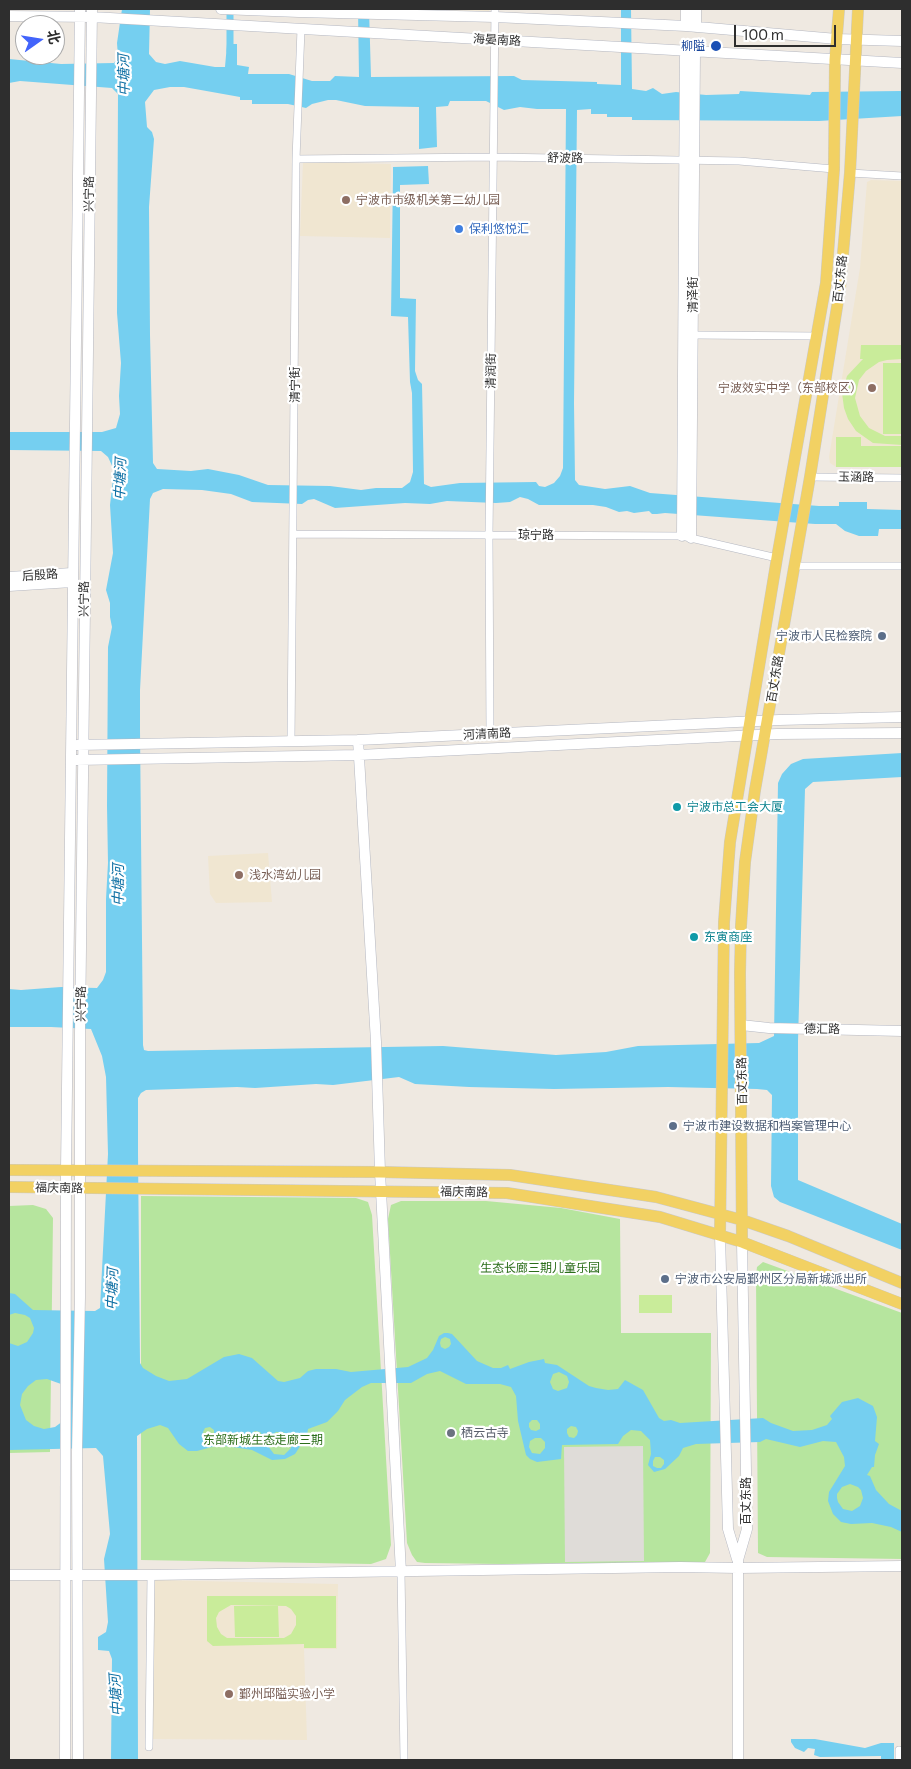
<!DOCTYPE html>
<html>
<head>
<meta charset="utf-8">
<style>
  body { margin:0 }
  #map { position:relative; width:911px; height:1769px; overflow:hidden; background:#efe9e1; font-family:Commissioner,"Noto Sans SC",sans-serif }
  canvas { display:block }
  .frame { position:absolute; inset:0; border:10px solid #2e2e2e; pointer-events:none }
  .north { position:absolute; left:15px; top:15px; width:50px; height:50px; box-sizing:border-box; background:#fff; border:1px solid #ababab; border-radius:50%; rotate:77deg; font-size:14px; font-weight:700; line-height:20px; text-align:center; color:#2e2e2e }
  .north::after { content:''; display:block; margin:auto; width:18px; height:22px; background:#4264fb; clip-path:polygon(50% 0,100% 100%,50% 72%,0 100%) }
  .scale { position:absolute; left:734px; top:25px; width:102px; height:22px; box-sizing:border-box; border:2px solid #2e2e2e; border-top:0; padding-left:6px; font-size:15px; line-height:18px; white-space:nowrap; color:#2e2e2e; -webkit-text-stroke:4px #fff; paint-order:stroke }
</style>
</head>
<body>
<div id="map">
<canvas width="911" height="1769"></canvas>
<div class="frame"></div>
<div class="north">北</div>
<div class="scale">100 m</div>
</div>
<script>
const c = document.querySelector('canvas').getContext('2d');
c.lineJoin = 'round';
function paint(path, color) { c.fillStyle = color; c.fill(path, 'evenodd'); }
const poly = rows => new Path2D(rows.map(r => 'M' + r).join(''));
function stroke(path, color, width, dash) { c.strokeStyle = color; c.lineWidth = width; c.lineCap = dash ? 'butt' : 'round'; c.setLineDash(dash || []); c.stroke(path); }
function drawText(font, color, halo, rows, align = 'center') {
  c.font = font + ' Commissioner,"Noto Sans SC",sans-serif'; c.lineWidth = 4.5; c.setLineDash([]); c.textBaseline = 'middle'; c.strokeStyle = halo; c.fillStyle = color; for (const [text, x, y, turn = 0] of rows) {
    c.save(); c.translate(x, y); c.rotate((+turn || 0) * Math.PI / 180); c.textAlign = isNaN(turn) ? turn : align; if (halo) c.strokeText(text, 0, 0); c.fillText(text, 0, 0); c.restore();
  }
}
paint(poly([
  [395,9,489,9,489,11],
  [303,162,391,164,390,238,300,236],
  [871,180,902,181,902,467,836,467,830,463,829,457,860,268,867,182],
  [268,853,272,902,216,903,210,894,208,856],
  [153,1580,338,1584,337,1649,304,1649,307,1740,153,1739]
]), '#f0e6d1');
paint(poly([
  [141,1196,356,1198,368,1202,372,1215,391,1545,386,1559,371,1564,141,1560],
  [401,1201,486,1201,561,1208,620,1219,621,1333,711,1333,710,1553,705,1562,502,1564,425,1563,417,1562,412,1555,407,1543,388,1219,391,1205],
  [33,1205,46,1209,53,1218,50,1452,9,1453,9,1206],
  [763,1262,902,1313,902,1559,767,1557,758,1553,756,1276,757,1267]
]), '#b6e59e');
paint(poly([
  [861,345,902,345,902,359,887,360,879,362,866,371,859,380,855,398,860,416,869,428,885,436,902,436,902,445,873,443,856,431,848,419,844,408,842,393,847,376,863,359,860,359],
  [883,363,902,363,902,434,883,434],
  [836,437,861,437,861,446,902,446,902,467,836,467],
  [639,1295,672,1295,672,1313,639,1313],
  [207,1596,336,1596,336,1648,304,1648,304,1644,213,1646,207,1641],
  [231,1605,286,1606,291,1609,296,1616,296,1625,291,1634,284,1638,227,1638,221,1634,217,1627,216,1618,219,1612],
  [234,1606,278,1606,279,1637,235,1637]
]), '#c9ec9a');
paint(poly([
  [643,1446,644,1561,565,1562,564,1447]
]), '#dfdcd8');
paint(poly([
  [122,9,150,9,149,54,156,62,165,64,180,61,215,67,225,67,227,44,237,44,237,65,249,67,248,74,289,74,312,81,330,81,335,76,359,77,358,9,369,9,371,77,514,76,522,80,597,82,597,84,621,85,621,9,631,9,632,89,646,91,653,88,662,94,676,92,706,95,739,94,740,91,810,95,812,92,902,91,902,116,819,121,632,120,632,117,607,117,607,114,591,114,591,109,577,110,574,403,575,480,579,485,605,489,630,486,650,493,819,506,839,506,839,502,867,502,867,509,902,510,902,529,879,529,878,536,859,536,845,531,836,524,815,524,665,513,657,514,652,514,649,511,634,513,627,511,619,512,606,507,593,505,539,505,528,499,520,497,510,502,496,503,447,501,430,504,405,503,335,508,314,499,308,500,302,504,252,502,231,494,202,490,163,489,153,493,150,499,140,690,140,731,143,1045,144,1050,148,1051,443,1046,556,1055,606,1052,638,1046,759,1043,774,1036,778,783,782,774,791,764,803,759,902,753,902,777,813,782,805,789,798,1041,798,1180,902,1224,902,1250,780,1202,774,1197,771,1186,772,1095,767,1090,757,1089,668,1087,554,1089,469,1087,415,1084,399,1077,333,1085,316,1084,255,1088,237,1087,146,1090,141,1093,138,1098,138,1154,140,1363,143,1368,156,1376,169,1381,187,1379,224,1357,239,1354,252,1358,278,1381,284,1382,300,1378,308,1371,316,1369,336,1369,351,1372,408,1367,427,1358,433,1350,439,1336,444,1333,448,1333,452,1334,477,1361,493,1368,501,1368,508,1365,510,1369,529,1362,544,1359,545,1363,557,1365,589,1386,596,1388,608,1390,618,1389,625,1380,643,1390,659,1418,664,1421,671,1420,680,1423,763,1418,771,1423,793,1431,812,1430,827,1425,832,1419,830,1416,842,1402,858,1398,873,1406,877,1417,875,1441,879,1444,875,1455,874,1467,872,1467,867,1475,870,1476,876,1490,889,1504,902,1511,902,1532,891,1527,872,1523,851,1524,841,1522,833,1514,828,1501,829,1492,845,1466,844,1457,836,1442,823,1441,800,1447,766,1439,760,1442,696,1444,683,1448,679,1456,665,1469,654,1472,648,1465,651,1454,650,1440,641,1431,631,1430,623,1436,618,1444,562,1445,561,1459,537,1462,530,1459,526,1455,518,1421,516,1396,511,1387,500,1384,466,1384,440,1371,427,1374,411,1383,371,1383,362,1387,345,1400,338,1411,327,1422,308,1429,307,1436,295,1454,285,1459,272,1460,252,1450,219,1445,197,1451,188,1451,179,1444,168,1428,160,1425,147,1429,137,1436,138,1760,111,1760,112,1659,109,1651,98,1650,98,1637,106,1632,108,1622,104,1559,110,1534,103,1456,96,1448,9,1450,9,1343,18,1346,27,1342,33,1333,34,1328,30,1318,25,1315,15,1313,9,1315,9,1293,15,1294,33,1310,95,1311,100,1308,108,1154,106,1077,102,1056,91,1029,51,1027,9,1027,9,989,21,990,61,987,97,988,103,980,106,972,106,899,108,863,107,806,108,647,112,627,110,617,110,603,106,590,113,553,110,505,114,470,108,457,101,451,9,450,9,432,102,432,116,428,120,414,119,396,121,363,117,313,118,94,112,88,20,81,9,83,9,59,61,64,114,63,118,57,117,43],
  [170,87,184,87,240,97,240,100,252,100,252,104,288,104,306,108,312,104,328,100,336,100,365,106,419,107,419,149,437,147,436,107,448,106,450,101,486,101,504,110,520,107,537,109,566,109,563,468,560,476,554,483,545,487,539,486,536,482,460,483,431,487,424,484,422,384,418,380,415,371,416,299,400,298,400,185,429,184,428,166,393,167,393,177,391,316,408,317,410,382,412,393,413,472,410,482,402,488,376,488,361,490,330,486,268,485,239,475,208,469,191,471,157,469,153,463,150,335,149,207,154,139,152,132,147,127,145,102,154,90],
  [445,1337,450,1339,451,1344,449,1347,445,1349,441,1347,440,1343,441,1339],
  [559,1372,567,1376,569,1382,567,1388,558,1391,553,1389,550,1382,553,1374],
  [47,1379,61,1384,63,1421,55,1427,44,1429,34,1426,26,1420,20,1405,22,1394,28,1386,36,1380],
  [532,1420,537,1420,540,1424,540,1429,536,1431,531,1430,529,1427,529,1423],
  [571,1426,576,1427,578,1431,577,1435,574,1438,569,1437,567,1433,567,1429],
  [210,1427,214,1430,214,1434,209,1439,204,1436,203,1432,205,1428],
  [255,1431,260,1432,263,1436,260,1442,255,1443,252,1440,252,1434],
  [276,1432,283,1432,291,1438,291,1448,284,1455,274,1454,268,1446,268,1439],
  [535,1438,541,1438,545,1442,545,1448,540,1454,532,1453,529,1447,530,1441],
  [655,1457,660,1457,664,1460,664,1464,661,1468,657,1468,653,1466,653,1461],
  [850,1484,858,1487,861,1490,863,1498,860,1506,852,1511,843,1509,838,1502,837,1498,837,1494,842,1487],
  [791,1739,815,1739,865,1748,881,1743,894,1743,894,1760,881,1760,881,1756,820,1757,814,1755,815,1749,808,1748,804,1752,795,1748,791,1742]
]), '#75cff0');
stroke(poly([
  [230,51,230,9]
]), '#75cff0', 7);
const street = poly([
  [296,159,493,157,739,161,834,169],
  [850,173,902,176],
  [693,335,817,336],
  [810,477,902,478],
  [293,534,682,536,777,558],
  [793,566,902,566],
  [490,734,489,535,495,9],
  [291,741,296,159,301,29],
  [401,1572,404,1760],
  [149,1747,151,1575],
  [899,1750,899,1760]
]);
const secondary = poly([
  [221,9,299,12,495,17,686,26,837,39,902,41],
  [9,16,92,17,902,63],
  [686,26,686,9],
  [696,27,696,9],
  [682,536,685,51],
  [691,538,695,52],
  [9,577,72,573],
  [9,586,72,582],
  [358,740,376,1042,380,1172,401,1572],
  [77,745,358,740,779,720,902,717],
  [76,760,359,755,777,734,902,733],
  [741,1025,769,1028,902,1031],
  [720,1235,728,1529,737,1559],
  [9,1575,151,1575,680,1567,738,1568,902,1566],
  [65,1760,66,1170,80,9],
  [78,1760,77,1452,80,1297,80,1032,92,9],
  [738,1760,738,1560,747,1529,742,1242]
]);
const primary = poly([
  [9,1170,380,1172,510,1175,656,1197,742,1220,788,1236,902,1283],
  [9,1187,507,1193,660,1217,742,1242,902,1304],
  [720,1235,724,922,730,842,777,558,826,283,834,169,835,60,839,9],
  [742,1242,740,973,741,926,745,862,755,790,810,477,840,288,850,173,858,9]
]);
stroke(street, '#b4b7c1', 8);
stroke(secondary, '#b4b7c1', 11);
stroke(primary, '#c9c9c9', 12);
stroke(street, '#fff', 7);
stroke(secondary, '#fff', 10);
stroke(primary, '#f2d163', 11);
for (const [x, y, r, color] of [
  [716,46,6,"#1a4fb4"],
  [346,200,5,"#8d6e63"],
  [459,229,5,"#3f7fe0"],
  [872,388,5,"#8d6e63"],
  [882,636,5,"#5c6f8a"],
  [677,807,5,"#0f9aa8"],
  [239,875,5,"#8d6e63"],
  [694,937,5,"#0f9aa8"],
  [673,1126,5,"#5c6f8a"],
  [665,1279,5,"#5c6f8a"],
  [451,1433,5,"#6b7280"],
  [229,1694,5,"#8d6e63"]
]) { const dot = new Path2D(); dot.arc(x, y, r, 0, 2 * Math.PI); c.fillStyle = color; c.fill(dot); stroke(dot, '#fff', 2); }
drawText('12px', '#2e2e2e', '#fff', [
  ["海晏南路",497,40,3],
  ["舒波路",565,158,1],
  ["兴宁路",89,194,-89],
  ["百丈东路",840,279,-84],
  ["清泽街",693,295,-90],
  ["清润街",491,371,-89],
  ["清宁街",295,385,-90],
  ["玉涵路",856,477,1],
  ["琼宁路",536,535],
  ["后殷路",40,575,-4],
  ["兴宁路",84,599,-89],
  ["百丈东路",775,679,-81],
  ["河清南路",487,734,-3],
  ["兴宁路",81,1004,-89],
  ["德汇路",822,1029,1],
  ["百丈东路",742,1081,-91],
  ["福庆南路",59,1188,1],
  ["福庆南路",464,1192,1],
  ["百丈东路",746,1501,-90]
]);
drawText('12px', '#164399', '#fff', [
  ["柳隘",705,46]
], 'right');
drawText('12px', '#785e54', '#fff', [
  ["宁波市市级机关第二幼儿园",356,200],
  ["宁波效实中学（东部校区）",862,388,"right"],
  ["浅水湾幼儿园",249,875],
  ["鄞州邱隘实验小学",239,1694]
], 'left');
drawText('12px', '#366cbe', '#fff', [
  ["保利悠悦汇",469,229]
], 'left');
drawText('12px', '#4e5e75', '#fff', [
  ["宁波市人民检察院",872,636,"right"],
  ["宁波市建设数据和档案管理中心",683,1126],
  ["宁波市公安局鄞州区分局新城派出所",675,1279]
], 'left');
drawText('12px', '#0d838f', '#fff', [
  ["宁波市总工会大厦",687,807],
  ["东寅商座",704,937]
], 'left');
drawText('12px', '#2c6e1b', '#fff', [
  ["生态长廊三期儿童乐园",540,1268],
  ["东部新城生态走廊三期",263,1440]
]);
drawText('12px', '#5b616d', '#fff', [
  ["栖云古寺",461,1433]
], 'left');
drawText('italic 14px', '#0d6fa3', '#fff', [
  ["中塘河",124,75,-91],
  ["中塘河",120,479,-88],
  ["中塘河",118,885,-90],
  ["中塘河",112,1289,-88],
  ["中塘河",116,1695,-94]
]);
</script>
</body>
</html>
